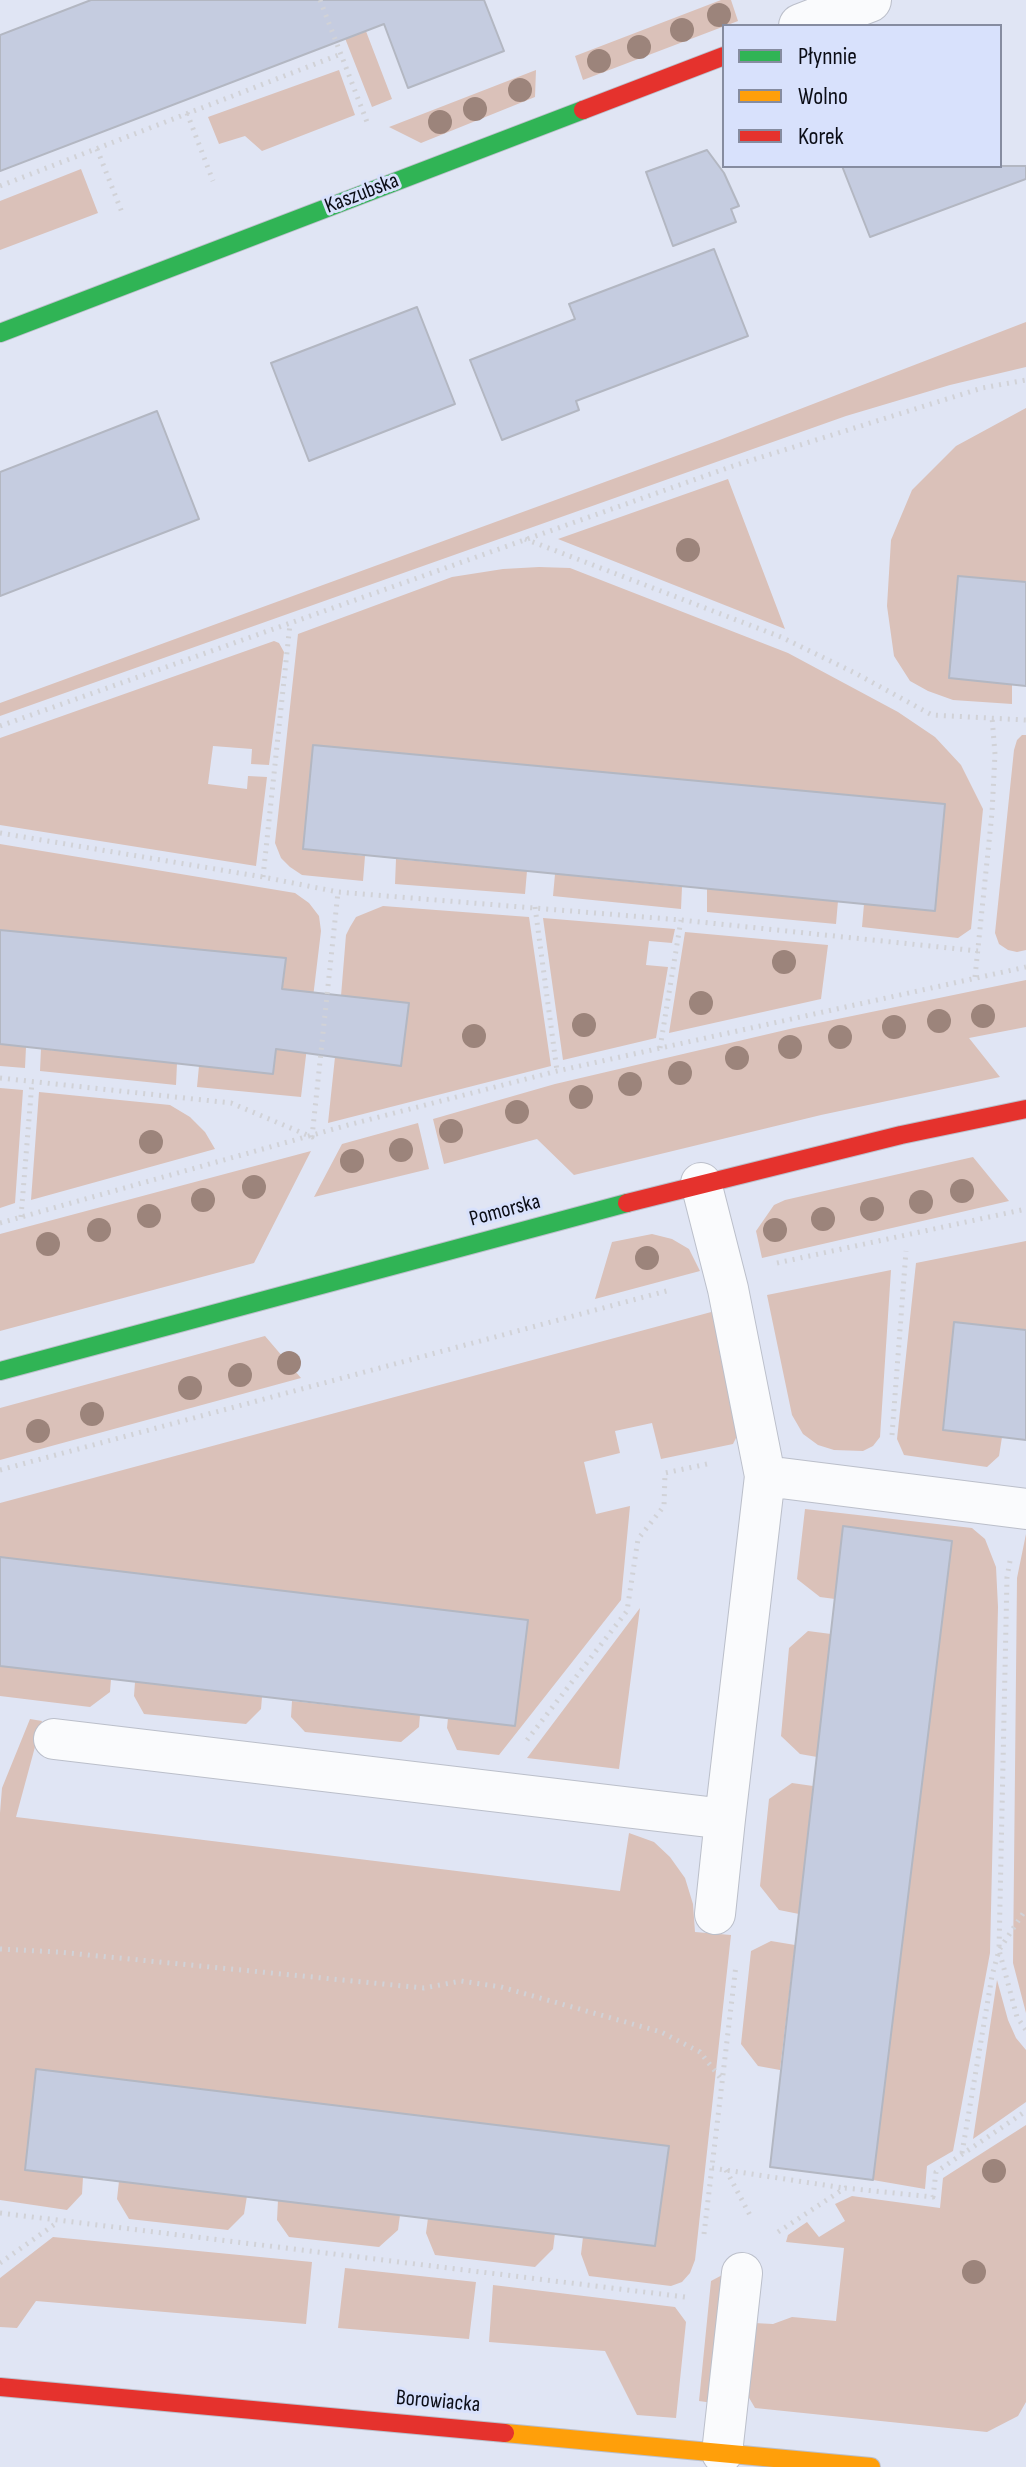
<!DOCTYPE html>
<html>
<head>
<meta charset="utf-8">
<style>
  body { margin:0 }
  #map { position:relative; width:1026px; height:2467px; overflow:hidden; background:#e0e5f4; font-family:"Sofia Sans Condensed",sans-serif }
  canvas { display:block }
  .legend { position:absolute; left:722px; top:24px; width:280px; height:144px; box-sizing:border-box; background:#d8e1fc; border:2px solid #868ca0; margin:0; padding:10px 14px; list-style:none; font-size:24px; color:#0b0d16 }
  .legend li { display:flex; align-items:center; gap:16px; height:40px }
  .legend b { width:40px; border:2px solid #868ca0 }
</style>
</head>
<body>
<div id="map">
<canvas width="1026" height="2467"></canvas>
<ul class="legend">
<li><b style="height:10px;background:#30b455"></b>Płynnie</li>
<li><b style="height:10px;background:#ff9f0a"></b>Wolno</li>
<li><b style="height:10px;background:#e5322d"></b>Korek</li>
</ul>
</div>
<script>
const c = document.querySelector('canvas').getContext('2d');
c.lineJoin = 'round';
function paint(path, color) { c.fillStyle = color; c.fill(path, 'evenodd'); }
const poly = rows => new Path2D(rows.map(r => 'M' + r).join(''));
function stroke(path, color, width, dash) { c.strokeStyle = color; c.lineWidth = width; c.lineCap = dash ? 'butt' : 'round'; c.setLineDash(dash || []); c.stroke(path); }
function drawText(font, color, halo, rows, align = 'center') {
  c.font = font + ' "Sofia Sans Condensed",sans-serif'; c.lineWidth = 6; c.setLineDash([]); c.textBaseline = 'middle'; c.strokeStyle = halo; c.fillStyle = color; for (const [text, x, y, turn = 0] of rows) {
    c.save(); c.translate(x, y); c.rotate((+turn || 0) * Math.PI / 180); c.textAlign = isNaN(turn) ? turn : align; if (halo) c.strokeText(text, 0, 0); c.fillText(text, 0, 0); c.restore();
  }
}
paint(poly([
  [330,0,354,0,392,99,372,107],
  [721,0,731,0,738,21,583,80,575,56],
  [339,70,355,115,262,151,245,136,219,144,208,117],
  [536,70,535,97,421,143,389,127],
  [81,169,98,213,0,250,0,201],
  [1026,322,1026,367,950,385,846,416,0,716,0,703,717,441],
  [1026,408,1026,582,949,677,1012,685,1012,704,953,700,928,691,910,681,894,656,887,606,891,540,912,490,956,446],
  [728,479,785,629,558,539],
  [539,567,570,568,788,653,898,712,935,737,961,765,983,809,971,929,958,938,862,927,864,904,935,910,945,804,313,745,303,849,365,856,363,881,302,875,290,867,281,858,275,843,298,634,452,577,503,569],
  [274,641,279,643,284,652,269,765,251,764,252,749,213,746,208,784,247,789,248,776,267,777,256,866,0,825,0,738],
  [1022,735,1026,735,1026,950,1017,952,1008,950,999,944,995,933,1014,750,1017,740],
  [0,844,295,893,309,903,319,916,321,931,301,1097,197,1087,199,1066,273,1074,286,958,0,930],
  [396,859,527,871,525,894,395,884],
  [555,874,682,887,681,909,553,896],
  [707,888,838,901,836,924,707,912],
  [383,906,529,917,551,1066,328,1123,335,1057,401,1065,409,1004,341,996,346,935,350,927,356,917],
  [543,918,675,929,672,943,649,941,646,965,668,967,656,1038,563,1060],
  [685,932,828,945,821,999,669,1033],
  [1026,980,1026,1027,969,1038,1000,1077,821,1115,574,1175,537,1139,444,1164,433,1119,555,1084,794,1028],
  [0,1044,26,1047,25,1068,0,1066],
  [41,1049,177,1063,176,1085,40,1071],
  [0,1088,23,1090,15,1203,0,1208],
  [39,1092,170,1105,190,1117,205,1132,215,1149,31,1200],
  [418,1123,429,1169,314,1197,342,1144],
  [311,1151,254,1263,0,1331,0,1234],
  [973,1157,1009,1201,762,1258,756,1231,774,1205,785,1200],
  [652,1234,672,1239,689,1249,700,1271,595,1299,612,1242],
  [1026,1241,1026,1330,954,1322,943,1429,1002,1437,999,1456,987,1467,904,1455,897,1439,916,1263],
  [891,1270,880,1437,873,1446,863,1451,834,1450,818,1445,803,1434,792,1415,767,1295],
  [715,1311,737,1436,733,1444,661,1459,652,1423,615,1431,620,1453,584,1462,596,1514,630,1506,621,1600,499,1755,457,1750,447,1728,448,1718,515,1725,528,1620,0,1557,0,1503],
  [265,1336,301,1378,0,1460,0,1408],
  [805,1509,972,1528,985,1539,996,1567,998,1607,990,1953,953,2151,927,2166,925,2189,873,2180,952,1541,844,1526,835,1599,820,1597,797,1579],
  [1026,1534,1026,2013,1013,1963,1017,1578],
  [640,1608,619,1769,527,1758],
  [808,1631,831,1634,817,1757,800,1754,781,1736,789,1648],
  [0,1666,111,1679,110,1692,90,1707,0,1696],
  [135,1682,262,1697,261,1709,246,1724,144,1714,134,1696],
  [292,1701,420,1715,419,1727,401,1742,305,1732,291,1717],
  [30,1719,42,1721,16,1817,620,1891,629,1833,654,1842,670,1857,685,1878,693,1904,695,1932,731,1935,695,2260,690,2273,682,2282,671,2286,589,2276,581,2254,583,2237,655,2246,668,2146,37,2069,25,2170,83,2177,82,2194,67,2210,0,2200,0,1813,2,1788],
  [792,1783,813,1786,799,1914,779,1910,760,1886,769,1799],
  [771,1941,795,1945,780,2070,758,2066,741,2044,751,1951],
  [997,1980,1008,2020,1016,2038,1026,2050,1026,2102,973,2139],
  [1026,2125,1026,2402,1018,2416,987,2432,755,2408,748,2396,754,2323,773,2324,792,2317,836,2321,844,2248,786,2242,788,2235,807,2222,819,2237,845,2221,835,2204,852,2196,940,2208,943,2178],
  [119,2181,247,2196,244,2214,228,2230,129,2219,117,2199],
  [278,2200,400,2215,398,2230,379,2247,289,2237,277,2220],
  [428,2218,555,2233,553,2249,535,2267,435,2255,426,2233],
  [53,2237,312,2262,306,2324,36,2301,17,2328,0,2327,0,2278],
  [345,2268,476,2282,469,2339,338,2328],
  [726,2273,713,2403,699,2401,711,2281],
  [493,2285,675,2307,686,2322,676,2418,637,2415,605,2351,489,2342]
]), '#dac1b9');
const building = poly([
  [91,0,484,0,504,51,408,88,384,24,0,171,0,35,91,0],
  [707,150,724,173,739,206,731,209,736,222,673,246,646,172,707,150],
  [842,166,1026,166,1026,179,870,237,842,166],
  [714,249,748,336,576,401,579,410,502,440,470,360,575,319,569,304,714,249],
  [417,307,455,404,309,461,271,363,417,307],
  [157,411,199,519,0,596,0,472,157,411],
  [958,576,1026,582,1026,686,949,678,958,576],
  [313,745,945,804,935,911,303,849,313,745],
  [0,930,286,958,282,989,409,1003,401,1066,276,1049,273,1074,0,1044,0,930],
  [954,1322,1026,1330,1026,1440,943,1430,954,1322],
  [843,1526,952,1541,873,2180,770,2167,843,1526],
  [0,1557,528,1620,515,1726,0,1666,0,1557],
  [36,2069,669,2146,655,2246,25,2170,36,2069]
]);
paint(building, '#c5cce0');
stroke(building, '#b3b7c2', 2);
const lane = poly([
  [765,1476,1026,1509],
  [54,1739,725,1819,765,1476,728,1289,701,1183],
  [715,1914,725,1819],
  [722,2453,742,2273]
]);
const street = poly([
  [801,26,869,0]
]);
const fast = poly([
  [0,333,583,110],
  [0,1371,627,1203]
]);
const slow = poly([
  [505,2433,871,2467]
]);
const jam = poly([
  [583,110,724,56],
  [627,1203,901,1135,1026,1109],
  [0,2387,505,2433]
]);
stroke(lane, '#bbbfca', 42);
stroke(street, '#bbbfca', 46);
stroke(fast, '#bbbfca', 20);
stroke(slow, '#bbbfca', 20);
stroke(jam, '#bbbfca', 20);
stroke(poly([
  [320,0,367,122],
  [187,113,213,181],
  [97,149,123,215],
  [0,186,341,54],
  [525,539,781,637,855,673,932,715,1026,720],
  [0,726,733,466,982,388,1026,380],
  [0,833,263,877,338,892,681,920,978,951],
  [263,877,290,624],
  [535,907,557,1071],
  [975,977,992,813,995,754,992,717],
  [660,1048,681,920],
  [0,1078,231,1103,312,1137,338,892],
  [21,1217,32,1082],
  [0,1223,348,1125,557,1071,1026,967],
  [777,1263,1026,1209],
  [892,1435,906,1251],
  [0,1470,670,1290],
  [1010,1561,1007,1577,999,1950,1017,2017,1026,2030],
  [527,1740,627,1611,638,1539,664,1506,665,1473,707,1464],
  [0,1949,58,1952,424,1988,461,1981,501,1987,661,2032,700,2052,722,2080],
  [962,2153,992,1976,999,1950,1026,1909],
  [712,2168,844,2188],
  [726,2170,752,2219],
  [0,2213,685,2297],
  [778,2232,845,2188,933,2197,936,2172,1026,2111],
  [704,2234,736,1965],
  [0,2263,58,2222]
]), '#d1d2d7', 5, [2, 6]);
stroke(lane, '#fafbfd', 40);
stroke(street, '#fafbfd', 44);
stroke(fast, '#30b455', 18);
stroke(slow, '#ff9f0a', 18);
stroke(jam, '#e5322d', 18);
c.fillStyle = '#9c847b';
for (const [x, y] of [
  [719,15],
  [682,30],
  [639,47],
  [599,61],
  [520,90],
  [475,109],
  [440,122],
  [688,550],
  [784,962],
  [701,1003],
  [983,1016],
  [939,1021],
  [584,1025],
  [894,1027],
  [474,1036],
  [840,1037],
  [790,1047],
  [737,1058],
  [680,1073],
  [630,1084],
  [581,1097],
  [517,1112],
  [451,1131],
  [151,1142],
  [401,1150],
  [352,1161],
  [254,1187],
  [962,1191],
  [203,1200],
  [921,1202],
  [872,1209],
  [149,1216],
  [823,1219],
  [99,1230],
  [775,1230],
  [48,1244],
  [647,1258],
  [289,1363],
  [240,1375],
  [190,1388],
  [92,1414],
  [38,1431],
  [994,2171],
  [974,2272]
]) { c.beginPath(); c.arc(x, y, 12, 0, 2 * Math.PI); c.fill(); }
drawText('22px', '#0b0d16', '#d8e1fc', [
  ["Kaszubska",362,194,-21],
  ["Pomorska",505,1211,-15],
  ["Borowiacka",438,2402,5]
]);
</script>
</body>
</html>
